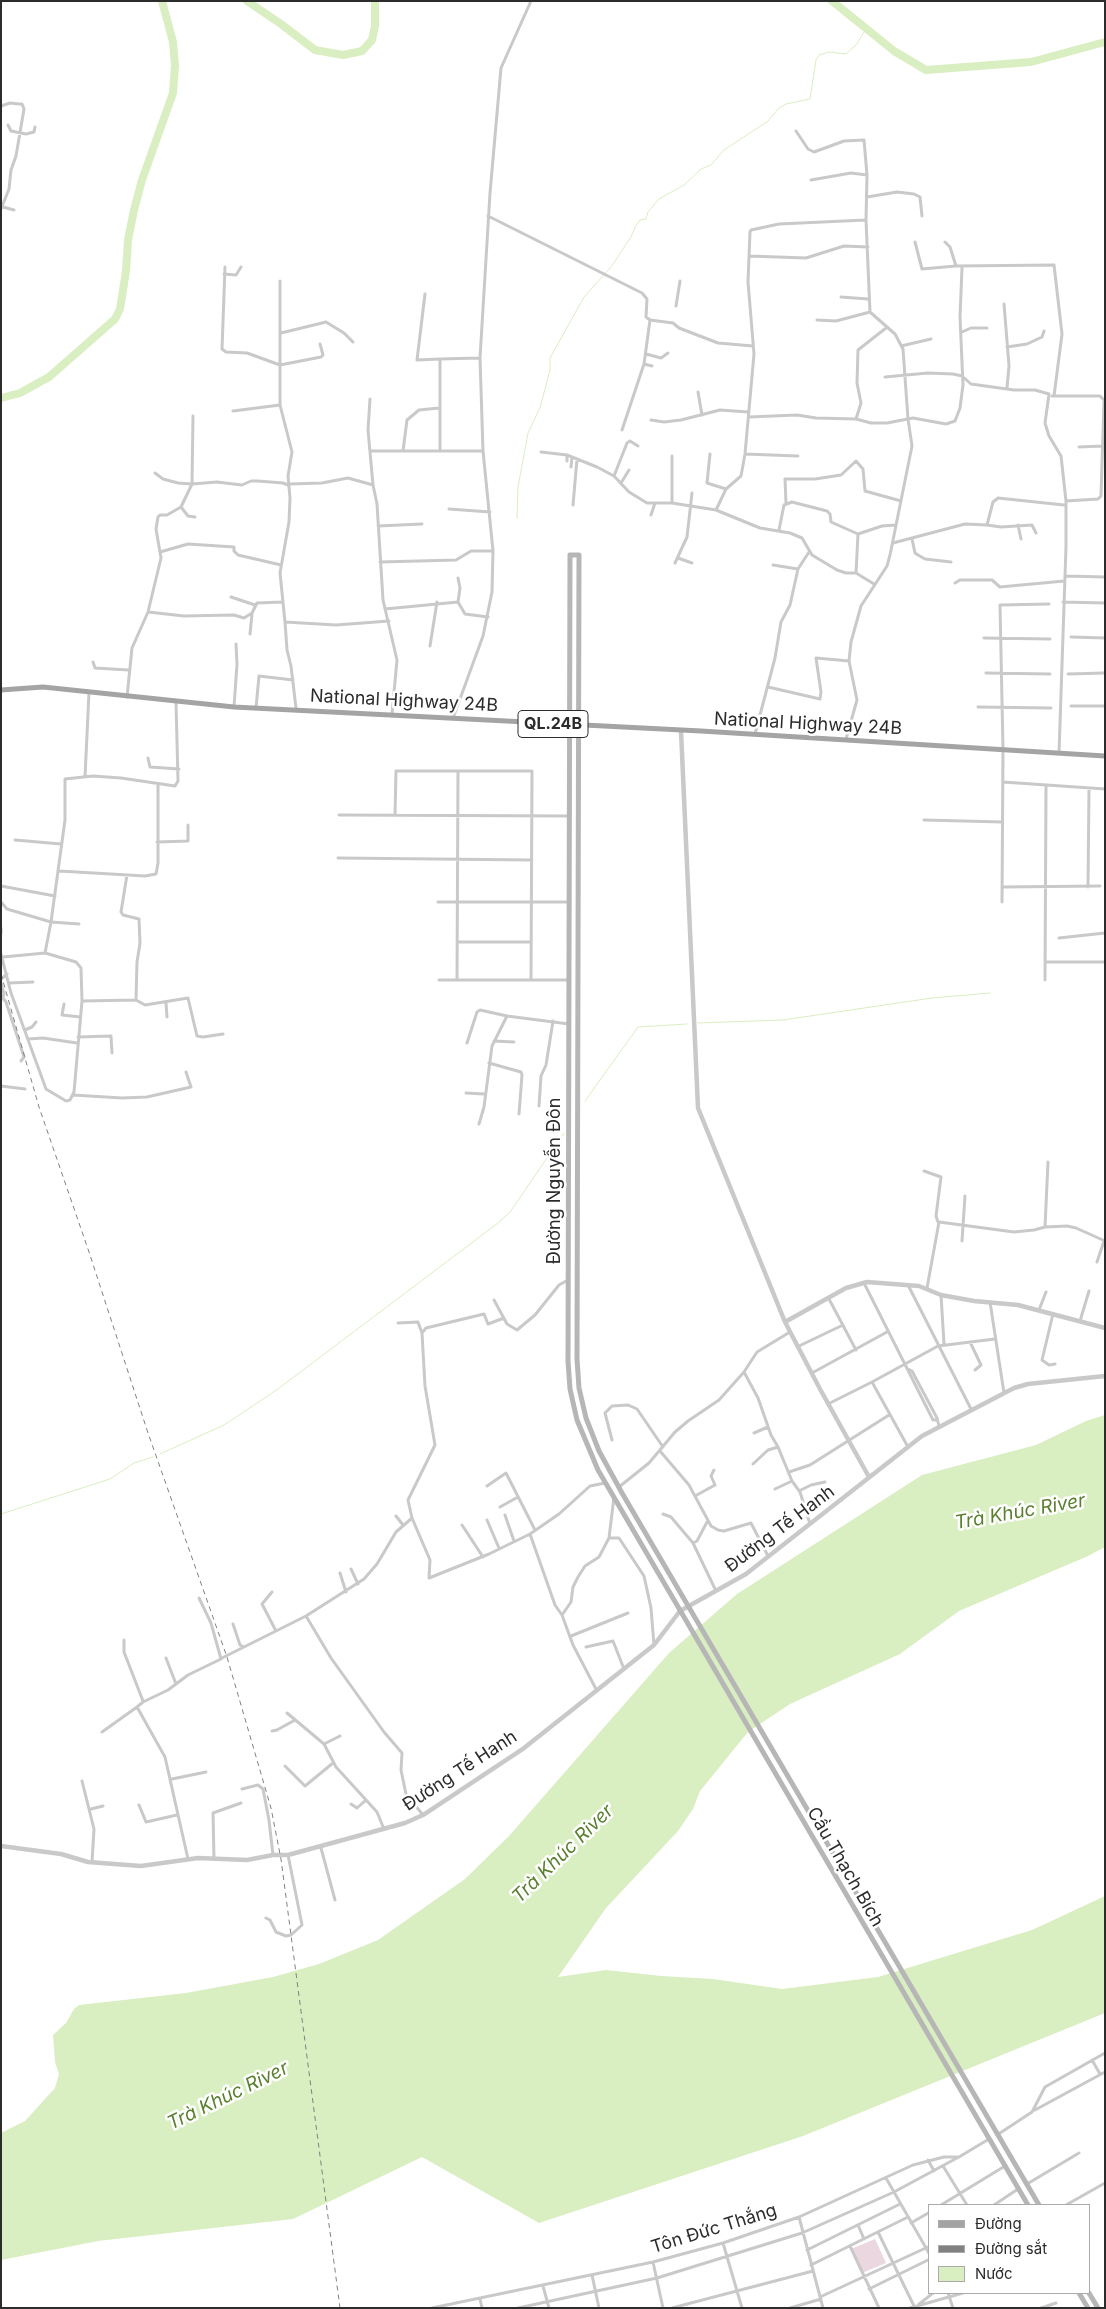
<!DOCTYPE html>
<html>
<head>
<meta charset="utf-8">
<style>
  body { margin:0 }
  #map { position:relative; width:1106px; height:2309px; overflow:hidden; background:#fff; font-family:Inter,sans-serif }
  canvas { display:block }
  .frame { position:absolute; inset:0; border:2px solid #2c2c2c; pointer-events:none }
  .legend { position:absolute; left:928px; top:2204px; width:162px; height:90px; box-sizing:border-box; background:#fff; border:1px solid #ababab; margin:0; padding:6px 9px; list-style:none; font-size:15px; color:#2c2c2c }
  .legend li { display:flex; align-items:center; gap:10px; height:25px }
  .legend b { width:25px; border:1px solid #ababab }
</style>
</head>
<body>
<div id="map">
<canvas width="1106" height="2309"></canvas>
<div class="frame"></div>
<ul class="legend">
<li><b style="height:6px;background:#a4a4a4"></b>Đường</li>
<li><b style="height:6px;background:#818181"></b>Đường sắt</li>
<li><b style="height:14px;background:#d9eec1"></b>Nước</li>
</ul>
</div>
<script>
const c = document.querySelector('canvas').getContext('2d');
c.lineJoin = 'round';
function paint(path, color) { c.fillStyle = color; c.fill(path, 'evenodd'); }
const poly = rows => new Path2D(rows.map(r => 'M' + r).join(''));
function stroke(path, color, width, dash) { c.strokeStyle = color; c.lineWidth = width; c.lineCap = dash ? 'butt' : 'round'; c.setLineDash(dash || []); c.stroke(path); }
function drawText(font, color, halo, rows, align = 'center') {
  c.font = font + ' Inter,sans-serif'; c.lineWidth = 5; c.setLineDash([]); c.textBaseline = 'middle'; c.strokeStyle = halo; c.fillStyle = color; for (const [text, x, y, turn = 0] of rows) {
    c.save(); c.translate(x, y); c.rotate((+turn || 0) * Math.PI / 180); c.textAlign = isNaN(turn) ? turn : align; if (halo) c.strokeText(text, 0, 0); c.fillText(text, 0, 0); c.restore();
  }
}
paint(poly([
  [875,2239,886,2263,862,2273,851,2249]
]), '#ebd7e0');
paint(poly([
  [1105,1415,1105,1547,1088,1556,959,1611,900,1654,790,1704,748,1732,700,1791,693,1809,678,1831,606,1908,558,1977,606,1970,661,1976,713,1979,782,1989,878,1977,1032,1930,1105,1896,1105,2013,803,2136,539,2223,422,2157,293,2219,98,2241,1,2260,1,2133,25,2121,55,2088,59,2074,55,2062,53,2035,66,2023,74,2009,79,2005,186,1993,273,1977,319,1964,378,1940,465,1879,509,1836,669,1653,737,1594,922,1475,1036,1445,1086,1421]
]), '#d9eec1');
stroke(poly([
  [517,518,518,487,528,433,540,408,550,370,550,358,584,297,611,267,631,237,635,227,640,220,646,219,648,212,659,199,684,185,701,169,711,165,724,150,768,121,779,108,786,104,810,99,816,60,819,55,829,52,846,54,856,45,866,29],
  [698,1023,783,1020,932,998,990,993],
  [585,1101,638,1027,687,1024],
  [160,1454,224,1425,278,1389,498,1223,510,1212,564,1133],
  [1,1514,110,1479,134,1463,153,1457]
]), '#d9eec1', 1);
stroke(poly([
  [247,1,281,24,315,50,343,55,362,51,372,40,375,26,375,1],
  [832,1,894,51,926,70,1031,62,1105,42],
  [1,398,20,393,49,377,115,319,120,309,126,271,128,240,134,210,142,180,173,93,175,66,173,42,162,1]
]), '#d9eec1', 8);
stroke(poly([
  [1,106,10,103,19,104,22,104,24,109,16,156,11,170,9,189,1,209],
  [8,125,11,131,26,134,34,132,35,127],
  [796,131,808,149,814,152,844,141,864,140,867,175,866,220,870,312,895,334,903,349,908,419,912,446,890,555,887,566,861,606,851,642,849,661,857,700,846,739],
  [811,180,851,173,867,175],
  [867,197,897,192,914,194,920,197,922,216],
  [3,207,14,210],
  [488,216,642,293,647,299,646,317,650,320,673,323,679,328,718,343,753,346],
  [915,242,922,269,956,266,1054,265,1062,334,1054,396],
  [945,242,950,247,956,266],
  [749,256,806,258,844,246,868,247],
  [225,267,222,349,226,352,247,353,280,365,280,405,292,452,288,476,290,498,289,522,280,573,285,622,336,625,389,621],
  [224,274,236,275,241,267],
  [280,281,280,365,321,357,323,355,320,344],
  [425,294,417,360,440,359],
  [841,297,868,299],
  [1004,304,1009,366,1007,388],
  [676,306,680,281],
  [817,320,836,321,870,312],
  [962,332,971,328,987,328],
  [281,333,326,322,344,333,353,342],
  [901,346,931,339],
  [1007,347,1027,344,1042,337,1044,331],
  [646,354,661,358,668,353],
  [644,364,652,366],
  [885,377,928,373,953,374,962,376,971,384,1014,390,1035,390,1049,394,1045,423,1049,436,1061,456,1066,501,1066,547,1059,753],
  [698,392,702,415],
  [1052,396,1100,396,1104,400,1101,496,1098,499,1066,501],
  [370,399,368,430,373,485],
  [233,411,280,405],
  [749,417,797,415,816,418,856,419,871,423,887,423,913,418,946,424,955,421,960,408,963,385,960,317,962,268],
  [856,419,861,403,857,383,858,350,886,328],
  [651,420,664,422,681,420,720,410,748,412],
  [622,430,644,364,650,320],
  [1079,447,1103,446],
  [370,451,483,451],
  [403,451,407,420,419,410,439,408],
  [440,451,440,359,480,358],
  [541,452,567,455,597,467,614,476,629,492,647,503,672,503,716,510,760,528,790,533,802,538,812,555,837,570,846,573,856,573,874,584],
  [710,454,707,483,726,489],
  [745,454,798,456],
  [567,461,567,455],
  [571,467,572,457],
  [155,473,163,479,178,483,192,484,193,416],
  [614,476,627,443,630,441,638,446],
  [621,483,629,470],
  [289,484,322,483,348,478,373,485,377,504,383,600,397,660,392,714],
  [672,503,672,456],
  [786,503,785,479,815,479,841,475,856,461,863,469,865,491,901,501],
  [573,505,577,459],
  [181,507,188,516,195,517],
  [449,509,490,512],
  [716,510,726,489,741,476,745,454,754,354,748,282,750,232,751,230,779,224,866,220],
  [651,515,655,503],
  [987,525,1001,527,1032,525,1036,533],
  [1018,525,1021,539],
  [378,526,422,524],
  [779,530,784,505,792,502,827,511,830,514,831,522,858,534,882,526,896,525],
  [912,539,915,553,918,555,925,559,951,562],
  [893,543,965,524,987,525,993,502,998,498,1064,505],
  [160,552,188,544,234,547,234,551,238,555,281,565],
  [678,558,692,563],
  [380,562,456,560,471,551,493,551],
  [675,563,687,537,692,493],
  [773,565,798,569],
  [856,573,858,534],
  [1065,576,1105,577],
  [955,583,960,580,992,580,1000,587,1064,581],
  [231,597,255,605],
  [458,602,460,588,458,578],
  [1063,602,1105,603],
  [385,609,458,602,465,614,488,617],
  [148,612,184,616,234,615,244,618,252,613,257,603,282,602],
  [285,622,287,650,291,666,296,708],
  [250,634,252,614],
  [1071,637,1105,638],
  [984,638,1050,639],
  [430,646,437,602],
  [93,662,95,668,128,670],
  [986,673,1050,674],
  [1068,674,1105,673],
  [768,687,820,699,821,692,816,658,849,661],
  [127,697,132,648,148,612,161,558,156,529,158,517,160,515,167,515,181,507,192,484,217,482,242,485,251,481,258,481,283,483,288,485],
  [1071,706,1105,706],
  [234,707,237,664,236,644],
  [978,707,1051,708],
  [256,708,259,676,293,680],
  [453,718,483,636,492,592,493,551,483,451,480,358,490,193,501,68,531,1],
  [755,734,775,658,781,622,790,605,798,569,809,552],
  [148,758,150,767,179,769],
  [85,777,89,692],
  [1003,782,1105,789],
  [339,815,569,816],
  [395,815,396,771,532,771,531,980],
  [924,820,1002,822],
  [15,840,61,844],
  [157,842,188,841,188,825],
  [338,858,532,860],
  [59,871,145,876,156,874,158,863,158,784],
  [127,875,121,912,123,915,139,919,140,943,137,962,136,1000],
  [1,886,55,896],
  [1002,887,1100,886],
  [1088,887,1089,788],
  [1,902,7,909,51,922,45,953,76,962,81,968,82,1001,74,1092,70,1100,66,1101,46,1089,11,993,1,954],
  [438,902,570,902],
  [1002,902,1003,749,1000,605,1049,604],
  [79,924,51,922,65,820,65,779,93,776,121,778,175,786,178,781,176,702],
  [1,928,1,933],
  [1059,938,1105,933],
  [457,942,531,942],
  [3,957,45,953],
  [1045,962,1105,962],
  [1,979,7,974],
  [439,980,569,980],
  [457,980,458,771],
  [1045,980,1046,786],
  [1,983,4,994,2,999],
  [9,983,33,982],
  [3,998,6,1002,24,1057,21,1061],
  [82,1001,136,1000,145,1005,188,998,197,1036,203,1037,223,1034],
  [166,1003,167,1017],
  [64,1004,62,1015,80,1017],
  [25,1030,32,1027,36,1022],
  [78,1037,111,1036,112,1053],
  [28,1039,43,1038,77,1043],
  [494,1041,514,1042],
  [467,1043,477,1012,480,1010,507,1016,569,1024],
  [489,1063,521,1072,522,1075,519,1114],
  [1,1086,25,1089],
  [466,1093,484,1094],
  [73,1095,122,1098,147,1097,191,1087,186,1072],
  [539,1106,541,1076,546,1065,553,1021],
  [479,1124,484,1107,492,1046,507,1016],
  [924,1171,941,1177,936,1216,938,1222],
  [1045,1227,1048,1162],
  [962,1241,965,1196],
  [1097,1262,1104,1241],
  [864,1283,933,1420,936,1420],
  [908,1285,971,1409],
  [927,1288,939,1222,1014,1232,1034,1230,1045,1227,1067,1226,1076,1228,1105,1241],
  [941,1295,944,1344],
  [829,1299,856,1350],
  [494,1300,507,1324,517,1330,535,1315,559,1285,568,1280],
  [990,1302,1004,1393],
  [1039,1310,1046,1292],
  [1053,1314,1042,1360,1049,1365,1055,1364],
  [1080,1321,1089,1291],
  [398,1323,418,1322,422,1333,425,1386,435,1445,408,1500,412,1518,430,1560,429,1578,489,1554,530,1534,559,1514,590,1486,605,1483],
  [422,1333,426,1328,484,1314,488,1324,504,1318],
  [970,1342,981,1365,975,1370],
  [799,1346,843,1325],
  [908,1369,912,1371,937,1418,939,1426],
  [744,1372,758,1398,771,1435,778,1447,792,1481,800,1492,810,1524],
  [812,1373,887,1332],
  [872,1382,908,1447],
  [828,1404,872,1382,938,1346,995,1339],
  [754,1433,768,1427],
  [612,1440,605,1413,612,1406,628,1405,637,1409,663,1447],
  [660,1451,689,1485,711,1526,718,1530,724,1531,751,1523,768,1556],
  [753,1464,768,1450,778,1447],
  [789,1472,810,1465,889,1415],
  [487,1486,506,1473,535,1530],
  [619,1487,649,1463,675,1432,688,1421,719,1400,744,1372,757,1352,790,1332],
  [775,1489,792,1481],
  [799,1491,811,1485,825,1482],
  [695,1496,715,1485,711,1476,714,1470],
  [500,1507,518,1497],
  [663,1514,671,1517,693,1543,716,1591],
  [505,1515,514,1541],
  [396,1516,403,1525],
  [487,1520,499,1548],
  [462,1525,483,1557],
  [530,1534,555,1605,562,1615,573,1645,597,1691],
  [609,1538,619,1538,644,1576,651,1608,654,1645],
  [693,1543,697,1541,707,1522],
  [351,1569,358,1584],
  [340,1573,346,1592],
  [272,1592,262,1604,276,1631],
  [562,1615,571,1602,573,1587,578,1577,585,1566,599,1557,609,1538,614,1497],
  [306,1616,331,1658,384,1732,402,1753,401,1770,406,1794,423,1815],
  [233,1624,240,1645,244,1647,306,1616,364,1579,377,1564,396,1532,412,1518],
  [571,1636,628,1613],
  [124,1640,124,1652,143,1701],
  [586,1647,613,1641,624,1669],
  [166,1658,176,1684],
  [220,1659,244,1647],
  [287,1713,324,1744,336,1767,377,1812,384,1829],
  [272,1731,277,1730,295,1720],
  [102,1732,137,1707],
  [324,1744,340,1736],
  [285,1766,305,1786,333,1763],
  [172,1779,206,1772],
  [82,1781,94,1829,92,1862],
  [242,1789,258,1785,263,1789,269,1820,273,1855],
  [351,1804,357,1808,366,1800],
  [139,1805,146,1822,177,1815],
  [91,1809,103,1806],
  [321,1848,335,1900],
  [188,1859,165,1757,137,1707,143,1702,168,1690,188,1675,221,1659,211,1623,199,1598],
  [214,1859,213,1813,241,1803],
  [266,1918,270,1920,276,1932,286,1936,291,1935,302,1925,288,1855],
  [1092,2060,1100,2074],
  [1035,2110,1105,2072],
  [997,2135,1032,2112,1045,2087,1105,2053],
  [928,2160,934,2171],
  [943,2166,967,2205],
  [886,2178,930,2255],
  [1027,2184,1079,2153],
  [941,2205,1005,2166],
  [994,2205,1018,2189],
  [1066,2205,1105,2183],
  [799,2217,823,2308],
  [911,2223,930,2212],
  [858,2225,864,2239],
  [878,2232,914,2306],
  [723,2243,742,2308],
  [850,2246,879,2308],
  [807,2250,900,2204],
  [653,2262,663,2308],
  [811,2265,908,2217],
  [592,2275,599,2308],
  [543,2286,549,2308],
  [869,2289,930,2259],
  [948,2293,953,2308],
  [820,2297,930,2246],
  [480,2299,482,2308],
  [918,2305,933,2293],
  [432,2308,653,2262,723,2243,799,2217,913,2165,944,2157,959,2157,989,2139],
  [518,2308,657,2278,802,2233,894,2192,957,2158],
  [672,2308,813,2271],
  [790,2308,821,2299],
  [910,2308,963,2293],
  [1041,2308,1056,2303]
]), '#c9c9c9', 3);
stroke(poly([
  [681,731,698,1108,785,1322,820,1389,869,1477],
  [785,1322,846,1288,867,1282,919,1286,941,1295,974,1301,1018,1305,1105,1328],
  [1,1846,61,1854,88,1862,141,1866,198,1858,247,1860,273,1855,288,1855,405,1823,423,1815,524,1748,654,1645,680,1611,746,1574,922,1436,1014,1388,1028,1384,1105,1376]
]), '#c9c9c9', 4.5);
stroke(poly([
  [1028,2205,598,1470,577,1420,570,1389,568,1361,570,555,579,555,577,1359,579,1388,586,1418,599,1451,622,1493,1039,2205],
  [1079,2293,1088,2308],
  [1089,2293,1098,2308]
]), '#b6b6b6', 5);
stroke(poly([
  [1,690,43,687,234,707,701,731,1105,756]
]), '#a4a4a4', 5);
stroke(poly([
  [1,974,39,1107,89,1252,148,1433,227,1657,271,1808,281,1859,340,2308]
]), '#818181', 1, [5, 4]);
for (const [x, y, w] of [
  [553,724,70]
]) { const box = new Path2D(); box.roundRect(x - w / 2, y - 13.5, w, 27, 4); c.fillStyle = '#fff'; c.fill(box); stroke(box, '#2c2c2c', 1); }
drawText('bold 16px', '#2c2c2c', null, [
  ["QL.24B",553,724]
]);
drawText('18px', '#2c2c2c', '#fff', [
  ["National Highway 24B",404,701,3],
  ["National Highway 24B",808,724,3],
  ["Đường Nguyễn Đôn",555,1181,-90],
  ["Đường Tế Hanh",780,1529,-37],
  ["Đường Tế Hanh",460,1771,-33],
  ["Cầu Thạch Bích",845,1867,60],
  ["Tôn Đức Thắng",714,2229,-17]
]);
drawText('italic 19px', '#5a802f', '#fff', [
  ["Trà Khúc River",1020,1512,-10],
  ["Trà Khúc River",563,1854,-44],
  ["Trà Khúc River",228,2096,-26]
]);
</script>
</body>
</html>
